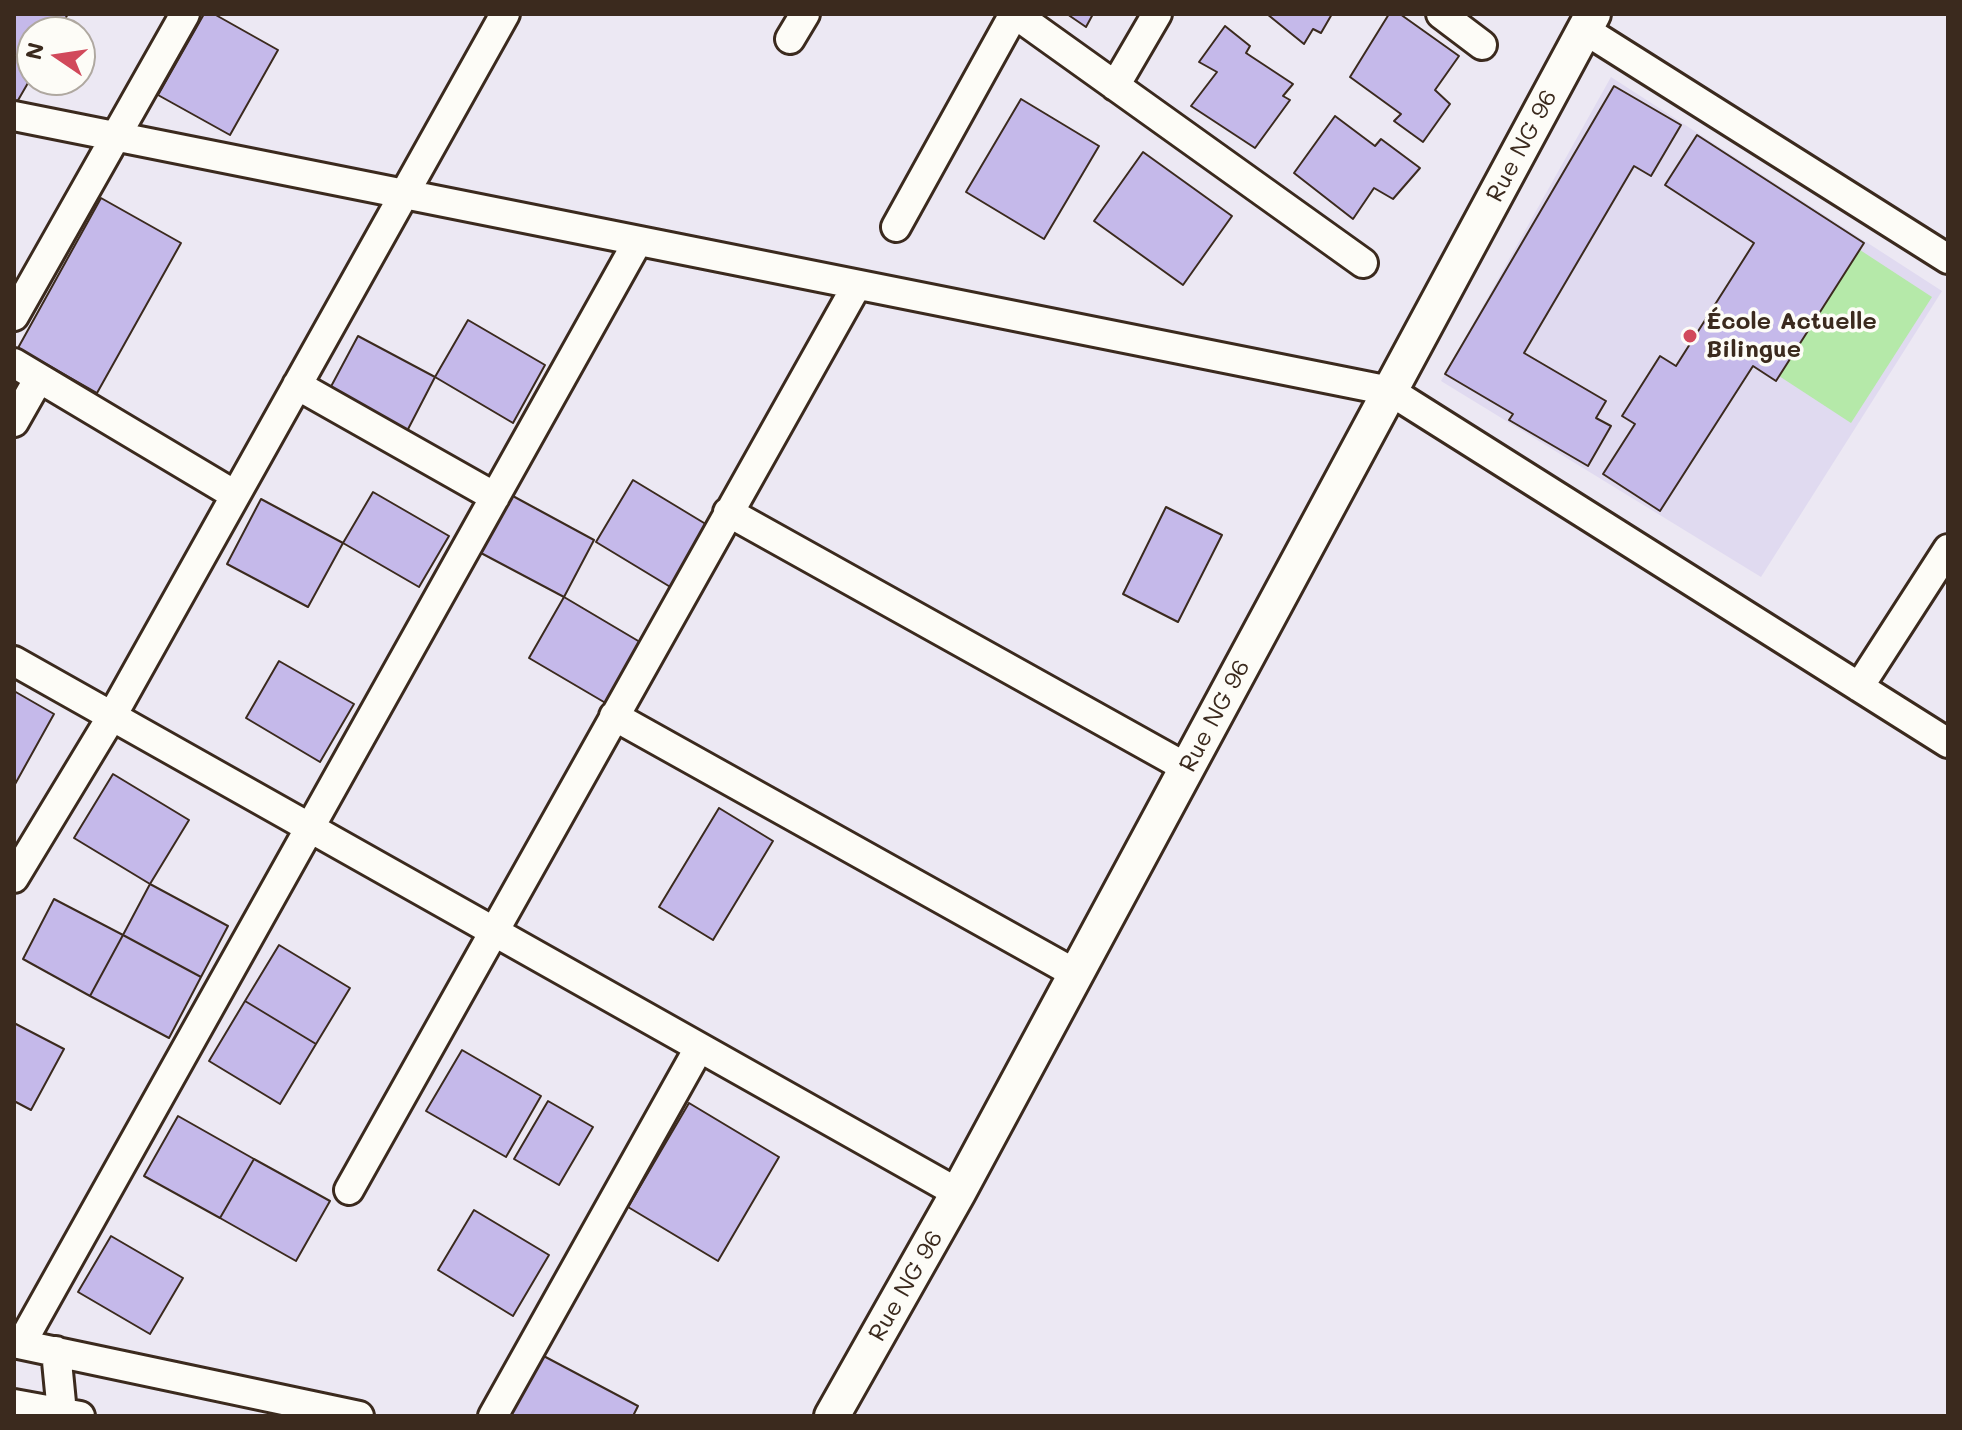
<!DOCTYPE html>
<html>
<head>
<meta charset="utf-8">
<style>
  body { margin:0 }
  #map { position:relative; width:1962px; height:1430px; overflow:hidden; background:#ece8f3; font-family:Mali,sans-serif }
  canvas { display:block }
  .frame { position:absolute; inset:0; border:16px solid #3b2a1e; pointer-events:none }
  .north { position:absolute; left:16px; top:16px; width:80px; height:80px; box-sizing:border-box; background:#fdfcf7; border:2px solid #afa8a0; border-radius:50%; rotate:283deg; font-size:22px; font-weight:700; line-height:32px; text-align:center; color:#3b2a1e }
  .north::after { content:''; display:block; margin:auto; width:28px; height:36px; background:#d1495b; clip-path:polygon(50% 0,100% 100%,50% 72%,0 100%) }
</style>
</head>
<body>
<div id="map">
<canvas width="1962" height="1430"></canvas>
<div class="frame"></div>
<div class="north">N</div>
</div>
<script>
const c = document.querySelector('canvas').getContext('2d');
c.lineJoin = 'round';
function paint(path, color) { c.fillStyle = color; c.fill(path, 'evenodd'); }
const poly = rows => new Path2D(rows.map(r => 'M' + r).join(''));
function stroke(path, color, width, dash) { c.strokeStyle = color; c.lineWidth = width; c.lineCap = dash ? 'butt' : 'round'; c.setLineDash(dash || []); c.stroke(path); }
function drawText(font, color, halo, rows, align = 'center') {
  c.font = font + ' Mali,sans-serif'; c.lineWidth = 7; c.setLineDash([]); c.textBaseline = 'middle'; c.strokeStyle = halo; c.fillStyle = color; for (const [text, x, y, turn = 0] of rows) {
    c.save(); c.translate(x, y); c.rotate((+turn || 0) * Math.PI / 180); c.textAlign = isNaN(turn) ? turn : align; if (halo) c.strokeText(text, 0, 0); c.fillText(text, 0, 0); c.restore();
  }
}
paint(poly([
  [1611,77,1942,291,1761,577,1441,381]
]), '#e0daf0');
paint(poly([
  [1860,250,1932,297,1851,423,1779,376]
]), '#b5e9a9');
const building = poly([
  [14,14,68,14,57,32,32,32,32,76,17,102,14,100,14,14],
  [204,14,214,14,278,50,230,135,158,95,204,14],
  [1067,14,1093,14,1086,27,1067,14],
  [1267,14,1332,14,1321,33,1313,29,1304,44,1267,14],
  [1389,14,1400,14,1459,56,1435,90,1450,104,1423,142,1394,121,1401,114,1350,77,1389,14],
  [1225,26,1250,46,1246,53,1293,84,1283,96,1290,100,1255,148,1191,106,1217,72,1199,62,1225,26],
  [1614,86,1681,125,1651,176,1634,166,1524,353,1606,401,1596,418,1611,426,1588,466,1509,420,1513,414,1445,374,1614,86],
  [1021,99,1099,146,1044,239,966,192,1021,99],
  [1335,116,1375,146,1381,139,1420,168,1393,199,1374,188,1353,219,1294,173,1335,116],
  [1697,135,1864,243,1776,381,1753,366,1660,511,1603,474,1635,424,1622,416,1660,356,1676,366,1754,243,1665,185,1697,135],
  [1143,152,1232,216,1183,285,1094,221,1143,152],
  [101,198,181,243,97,393,18,348,101,198],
  [468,320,545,365,513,423,435,377,468,320],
  [358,336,435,377,405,435,327,394,358,336],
  [633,480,709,526,672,588,596,542,633,480],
  [373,492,449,536,419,587,343,543,373,492],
  [511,495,594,540,564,597,481,553,511,495],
  [261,499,343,543,308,607,227,564,261,499],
  [1166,507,1222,535,1178,622,1123,594,1166,507],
  [564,597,645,645,609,705,529,658,564,597],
  [279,661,354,704,320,762,246,718,279,661],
  [14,691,54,714,14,786,14,691],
  [113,774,189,820,150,884,74,838,113,774],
  [719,808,773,841,713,940,659,907,719,808],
  [150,884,228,926,201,977,123,935,150,884],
  [54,899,123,935,90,996,23,959,54,899],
  [123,935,201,977,169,1038,90,996,123,935],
  [279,945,350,988,316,1044,245,1001,279,945],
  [245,1001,316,1044,280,1104,209,1061,245,1001],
  [14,1023,64,1049,31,1110,14,1101,14,1023],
  [462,1050,541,1096,506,1157,426,1111,462,1050],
  [548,1101,593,1127,559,1185,514,1159,548,1101],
  [689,1103,779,1157,718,1261,628,1207,689,1103],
  [178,1116,254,1159,220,1218,144,1176,178,1116],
  [254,1159,330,1201,296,1261,220,1218,254,1159],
  [474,1210,549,1255,513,1316,438,1270,474,1210],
  [111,1236,183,1278,150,1334,78,1292,111,1236],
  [538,1353,638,1406,633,1416,505,1416,538,1353]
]);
paint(building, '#c5b9ea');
stroke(building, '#3b2a1e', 2);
const minor = poly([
  [1015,14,1363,263],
  [1441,14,1482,45],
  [1585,30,1948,259],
  [790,39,805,14],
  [1115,86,1157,14],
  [14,116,1390,391,1948,743],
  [896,227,1014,14],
  [14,316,185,14],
  [14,363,235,495],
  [297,385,495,497],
  [14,422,39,378],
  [728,512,1187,768],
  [14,661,958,1193],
  [1859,687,1948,549],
  [614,716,1076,974],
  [14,878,112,716,505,14],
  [349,1190,857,285],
  [14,1343,359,1416],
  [21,1344,638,241],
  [56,1351,62,1413,60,1416],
  [14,1404,80,1416],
  [493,1416,699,1048]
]);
const tertiary = poly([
  [832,1416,958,1193,1593,14]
]);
stroke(minor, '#3b2a1e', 34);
stroke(tertiary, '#3b2a1e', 40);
stroke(minor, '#fdfcf7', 28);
stroke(tertiary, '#fdfcf7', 34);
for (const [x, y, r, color] of [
  [1690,336,8,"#d1495b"]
]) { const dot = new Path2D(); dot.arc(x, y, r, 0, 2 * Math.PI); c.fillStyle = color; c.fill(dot); stroke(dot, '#fdfcf7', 3); }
drawText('24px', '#3b2a1e', '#fdfcf7', [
  ["Rue NG 96",1522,146,-62],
  ["Rue NG 96",1215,716,-62],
  ["Rue NG 96",906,1286,-60]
]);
drawText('bold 24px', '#3b2a1e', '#fdfcf7', [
  ["École Actuelle",1706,322],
  ["Bilingue",1706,350]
], 'left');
</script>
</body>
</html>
